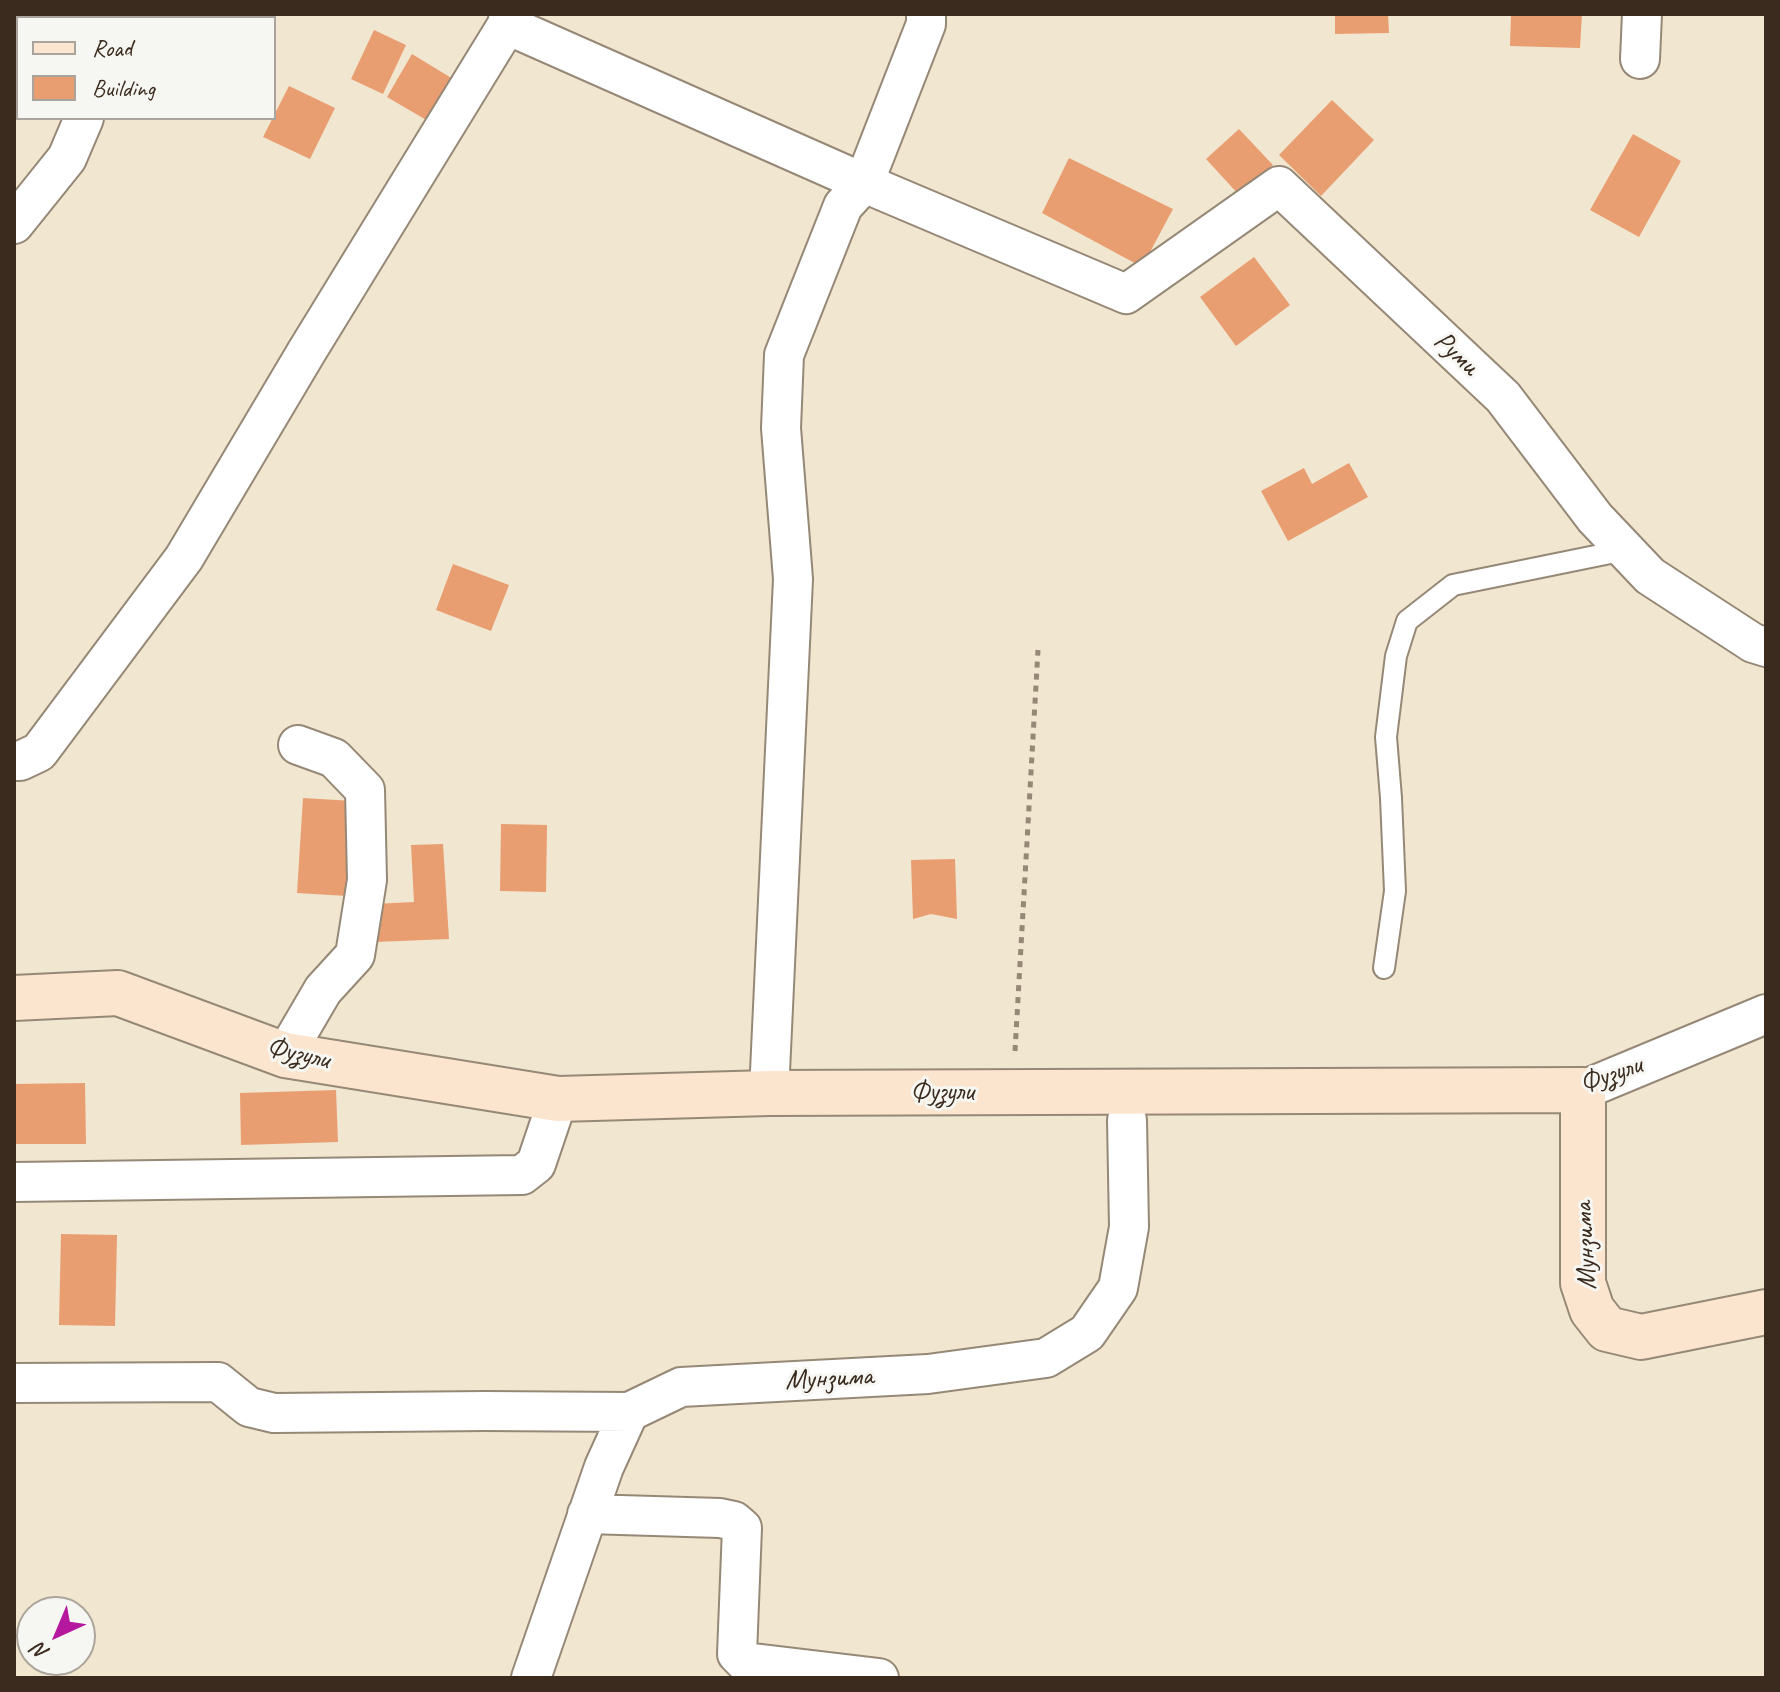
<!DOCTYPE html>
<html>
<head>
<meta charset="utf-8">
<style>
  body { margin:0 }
  #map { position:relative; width:1780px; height:1692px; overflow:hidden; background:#f1e6cf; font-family:Caveat,sans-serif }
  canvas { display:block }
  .frame { position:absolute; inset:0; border:16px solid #3b2a1e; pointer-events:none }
  .legend { position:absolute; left:16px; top:16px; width:260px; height:104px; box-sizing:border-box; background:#f6f6f2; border:2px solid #aba49d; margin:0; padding:10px 14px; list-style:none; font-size:24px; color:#3b2a1e }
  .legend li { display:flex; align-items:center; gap:16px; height:40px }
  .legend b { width:40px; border:2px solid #aba49d }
  .north { position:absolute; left:16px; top:1596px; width:80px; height:80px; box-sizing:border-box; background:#f6f6f2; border:2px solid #aba49d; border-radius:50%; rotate:224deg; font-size:22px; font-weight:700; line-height:32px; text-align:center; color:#3b2a1e }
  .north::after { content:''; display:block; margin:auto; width:28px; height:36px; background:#b5179e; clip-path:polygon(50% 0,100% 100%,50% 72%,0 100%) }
</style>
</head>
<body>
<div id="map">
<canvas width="1780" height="1692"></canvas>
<div class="frame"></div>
<ul class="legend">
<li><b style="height:10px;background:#fbe5cf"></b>Road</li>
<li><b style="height:22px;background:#e99e71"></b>Building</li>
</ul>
<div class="north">N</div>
</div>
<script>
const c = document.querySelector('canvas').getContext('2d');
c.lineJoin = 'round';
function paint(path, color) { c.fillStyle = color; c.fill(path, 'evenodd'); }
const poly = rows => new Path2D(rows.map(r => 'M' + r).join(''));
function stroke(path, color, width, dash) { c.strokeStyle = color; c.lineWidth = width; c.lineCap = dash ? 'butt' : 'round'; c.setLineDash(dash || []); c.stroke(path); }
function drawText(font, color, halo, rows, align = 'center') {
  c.font = font + ' Caveat,sans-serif'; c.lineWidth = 6; c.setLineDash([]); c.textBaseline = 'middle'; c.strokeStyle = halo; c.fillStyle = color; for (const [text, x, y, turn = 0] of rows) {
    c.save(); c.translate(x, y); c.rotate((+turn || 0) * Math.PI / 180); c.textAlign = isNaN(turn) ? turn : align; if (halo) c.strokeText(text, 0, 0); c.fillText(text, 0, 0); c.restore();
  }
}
paint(poly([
  [1335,14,1388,14,1389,33,1335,34],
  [1511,14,1582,14,1580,48,1510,46],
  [374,30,406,45,383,94,351,79],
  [412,54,453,79,428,121,387,97],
  [289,86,335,108,310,159,263,137],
  [1332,100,1374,140,1321,196,1279,155],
  [1239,129,1273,165,1240,196,1206,159],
  [1633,134,1681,161,1639,237,1590,210],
  [1069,158,1173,209,1142,267,1042,213],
  [1254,257,1290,305,1236,346,1200,297],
  [1349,463,1368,497,1288,541,1261,491,1304,468,1312,484],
  [453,564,509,585,491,631,436,610],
  [303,798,353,801,347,896,297,893],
  [501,824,547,825,546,892,500,891],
  [443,844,449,939,375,942,373,904,414,902,411,845],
  [955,859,957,919,931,914,913,919,911,860],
  [85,1083,86,1144,14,1144,14,1084],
  [336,1090,338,1142,241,1145,240,1093],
  [61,1234,117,1235,115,1326,59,1325]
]), '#e99e71');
const lane = poly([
  [1384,968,1395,891,1391,798,1386,737,1396,656,1407,621,1453,585,1625,550]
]);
const street = poly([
  [926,14,926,24,864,183,1126,294,1279,186,1503,397,1595,518,1650,576,1753,643,1766,647],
  [125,18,127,14],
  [507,25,864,183,843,206,784,355,781,428,793,579,769,1093],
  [1640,59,1642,14],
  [14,224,67,158,84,118],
  [14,761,20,761,39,752,184,558,307,351,507,25,509,14],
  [285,1055,323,990,355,955,367,880,365,790,334,758,298,745],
  [1583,1090,1766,1014],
  [14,1182,522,1175,536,1164,558,1099],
  [14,1383,218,1382,249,1407,274,1413,485,1411,629,1412],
  [587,1514,720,1518,734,1521,742,1528,737,1654,745,1662,879,1678],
  [531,1678,604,1467,629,1412,681,1387,928,1374,1046,1358,1087,1333,1118,1288,1129,1227,1127,1120]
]);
const secondary = poly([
  [14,998,118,993,285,1055,558,1099,769,1093,1583,1090,1583,1283,1592,1310,1607,1329,1641,1337,1766,1312]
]);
stroke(lane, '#968876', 24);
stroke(street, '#968876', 42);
stroke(secondary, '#968876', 48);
stroke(poly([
  [1015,1051,1038,650]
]), '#968876', 5, [6, 6]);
stroke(lane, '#fff', 20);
stroke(street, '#fff', 38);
stroke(secondary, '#fbe5cf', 44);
drawText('28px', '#3b2a1e', '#f6f6f2', [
  ["Руми",1456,354,43],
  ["Фузули",298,1054,13],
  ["Фузули",1611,1075,-19],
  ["Фузули",942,1093],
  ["Мунзима",1586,1246,-93],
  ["Мунзима",829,1379,-3]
]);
</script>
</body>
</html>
